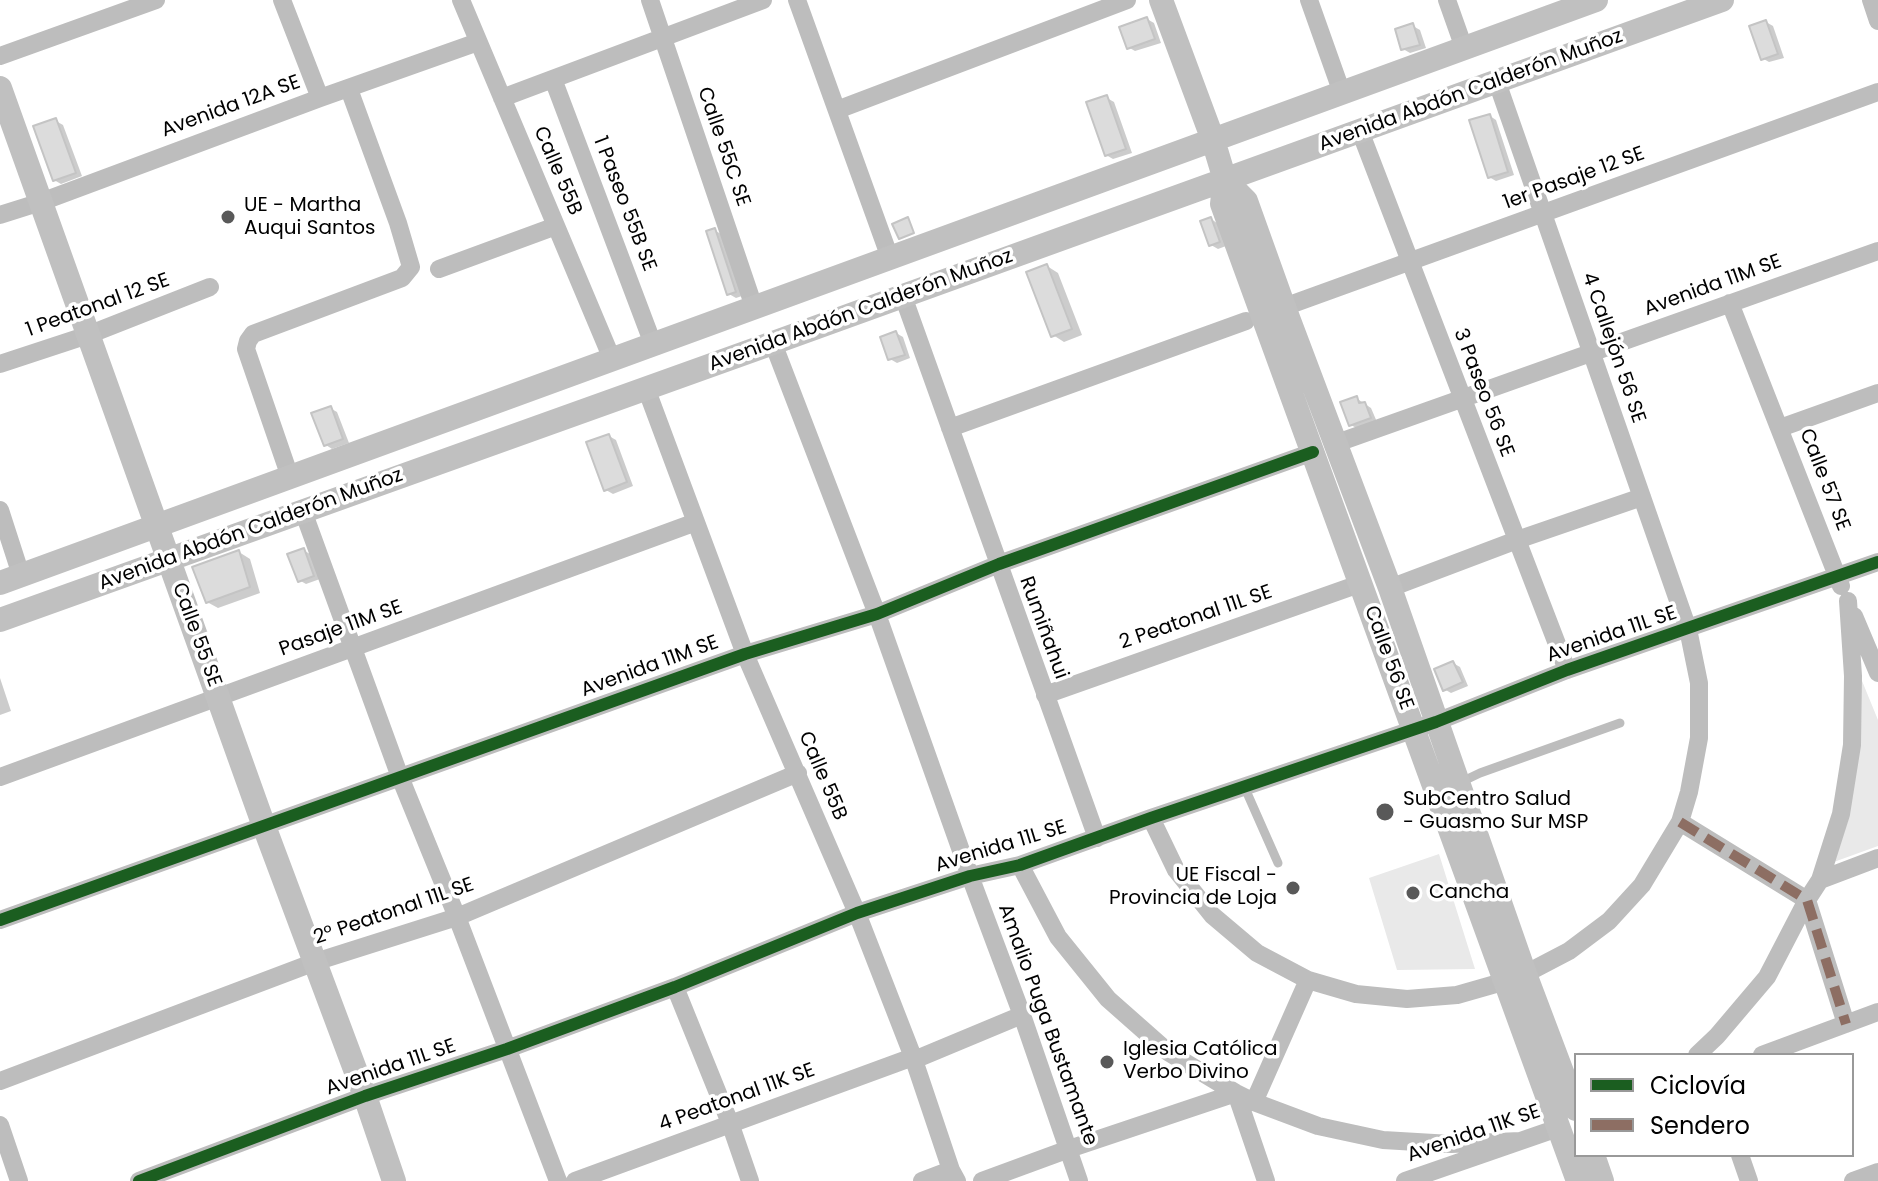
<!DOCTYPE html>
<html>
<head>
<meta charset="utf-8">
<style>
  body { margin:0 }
  #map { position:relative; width:1878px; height:1181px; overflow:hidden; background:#fff; font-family:Poppins,sans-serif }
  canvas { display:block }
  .legend { position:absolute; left:1574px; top:1053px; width:280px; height:104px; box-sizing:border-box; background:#fff; border:2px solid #999; margin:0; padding:10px 14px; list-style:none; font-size:24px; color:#000 }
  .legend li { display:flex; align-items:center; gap:16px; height:40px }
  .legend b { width:40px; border:2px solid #999 }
</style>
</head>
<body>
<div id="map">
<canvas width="1878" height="1181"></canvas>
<ul class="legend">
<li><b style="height:10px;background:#1b5e20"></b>Ciclovía</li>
<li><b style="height:10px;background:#8d6e63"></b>Sendero</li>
</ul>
</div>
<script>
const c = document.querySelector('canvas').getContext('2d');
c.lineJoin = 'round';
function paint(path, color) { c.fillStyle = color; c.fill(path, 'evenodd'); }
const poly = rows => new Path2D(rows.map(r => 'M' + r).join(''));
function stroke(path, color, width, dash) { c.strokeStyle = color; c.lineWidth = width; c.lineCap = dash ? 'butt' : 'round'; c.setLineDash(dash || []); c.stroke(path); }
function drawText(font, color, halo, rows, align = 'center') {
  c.font = font + ' Poppins,sans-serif'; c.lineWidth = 7; c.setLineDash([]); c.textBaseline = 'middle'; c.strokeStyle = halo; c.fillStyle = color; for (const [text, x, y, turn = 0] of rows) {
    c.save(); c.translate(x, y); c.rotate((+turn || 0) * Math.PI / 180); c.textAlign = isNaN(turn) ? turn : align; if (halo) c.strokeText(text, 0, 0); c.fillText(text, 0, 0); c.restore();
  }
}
paint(poly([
  [1860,676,1878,720,1878,846,1831,863],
  [1439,854,1475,969,1397,970,1369,878]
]), '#e9e9e9');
paint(poly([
  [1147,19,1154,23,1161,43,1135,51,1128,47],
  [1766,22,1773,26,1784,58,1769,62,1762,58],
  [1413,26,1420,30,1426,48,1410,53,1403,49],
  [1107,98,1114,102,1132,153,1113,159,1106,155],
  [1490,116,1496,120,1514,175,1496,181,1489,177],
  [56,121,63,125,82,176,61,184,54,180],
  [1211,219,1217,223,1226,246,1218,249,1211,245],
  [714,230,721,234,742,296,736,298,729,294],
  [1047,266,1058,273,1082,335,1064,342,1053,335],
  [896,333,903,337,910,358,897,363,890,359],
  [1356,398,1371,408,1377,422,1358,429,1351,425],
  [330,408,337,412,349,443,332,449,326,445],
  [609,436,616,440,633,486,613,494,606,490],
  [303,550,310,554,320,579,306,584,299,580],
  [239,552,250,559,260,593,218,608,207,602],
  [1453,663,1460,667,1468,686,1451,693,1444,689],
  [0,678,11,711,0,715]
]), '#0003');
const building = poly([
  [1147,17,1155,39,1127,49,1119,27,1147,17],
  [1766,20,1778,54,1761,60,1749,26,1766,20],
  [1413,23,1420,45,1401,50,1395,29,1413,23],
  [1107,95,1126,149,1105,156,1086,102,1107,95],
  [1490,114,1508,172,1488,178,1469,120,1490,114],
  [56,118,76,173,53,181,33,126,56,118],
  [908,217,914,233,899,239,892,224,908,217],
  [1211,217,1220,242,1209,246,1200,221,1211,217],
  [715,228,736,292,727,295,706,231,715,228],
  [1047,264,1072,329,1051,337,1026,272,1047,264],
  [896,331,905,355,888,360,880,337,896,331],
  [1357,396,1359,403,1365,402,1371,418,1349,426,1340,402,1357,396],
  [331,406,343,439,324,446,311,413,331,406],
  [609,434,627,482,604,491,586,442,609,434],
  [304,548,314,576,298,582,287,554,304,548],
  [239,550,250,587,206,603,192,567,239,550],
  [1453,661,1463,682,1443,691,1434,669,1453,661]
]);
paint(building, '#dcdcdc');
stroke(building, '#c4c4c4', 2);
stroke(poly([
  [1459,783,1480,773,1620,723],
  [1244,786,1278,863]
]), '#bdbdbd', 9);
stroke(poly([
  [282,0,320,98],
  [461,0,612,359],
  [650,0,754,307],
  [797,0,890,258],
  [1309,0,1342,93],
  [1447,0,1464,48],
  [1871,0,1878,21],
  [0,56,156,0],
  [553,79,653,344],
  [1497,82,1688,629,1699,683,1699,738,1689,792,1680,822,1642,885,1609,921,1569,951,1525,974],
  [502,98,763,0],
  [837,110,1127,0],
  [1360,131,1567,670],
  [0,215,41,202,320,98,478,42],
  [439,269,556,226],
  [903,296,1097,838],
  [1730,303,1841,586],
  [1284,307,1878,92],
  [773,343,877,614,970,876,1022,1015,1079,1181],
  [0,364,88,335,210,287],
  [646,388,745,654,857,913,913,1057,951,1170,957,1181],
  [950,428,1246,321],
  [1780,428,1878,393],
  [1337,443,1878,251],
  [290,477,246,349,248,341,253,334,402,278,411,267,398,223,349,89],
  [0,510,21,575],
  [303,511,400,777,457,917,558,1181],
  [1390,588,1517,540,1642,497],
  [1854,616,1878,673],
  [1045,695,1362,583],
  [0,777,696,522],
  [1151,818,1176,870,1212,915,1257,953,1308,980,1356,994,1407,999,1457,995,1506,981],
  [1680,822,1807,900,1846,1024],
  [1020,865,1058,937,1108,999,1168,1052,1236,1093,1254,1102,1318,1126,1383,1140,1451,1144,1520,1141],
  [1820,880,1878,858],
  [0,920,745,654,877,614,999,564,1313,452],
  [675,987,730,1123,750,1181],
  [1697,1055,1717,1036,1767,977,1807,900,1820,880,1841,814,1852,745,1853,676,1848,601],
  [1762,1055,1878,1012],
  [914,1060,1022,1015],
  [0,1081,315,962,457,917,798,773],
  [1254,1102,1308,980],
  [0,1125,19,1181],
  [1740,1155,1749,1181],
  [139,1181,365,1096,507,1049,675,987,857,913,970,876,1020,865,1151,818,1436,722,1567,670,1878,562],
  [575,1181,913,1057],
  [922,1181,951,1170],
  [982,1181,1069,1149,1236,1093,1266,1181],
  [1405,1181,1558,1128],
  [1853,1181,1878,1172]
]), '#bdbdbd', 18);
stroke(poly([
  [1161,0,1213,140,1225,180,1222,204,1578,1181],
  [0,88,264,826,365,1096,394,1181],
  [1225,180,1246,201,1284,307,1390,588,1525,974,1576,1109],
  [0,583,1596,0],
  [0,620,773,343,1722,0],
  [1593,1155,1602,1181]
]), '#c0c0c0', 24);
stroke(poly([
  [1680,822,1807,900,1846,1024]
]), '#8d6e63', 10, [20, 10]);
stroke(poly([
  [0,920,745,654,877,614,999,564,1313,452],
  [139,1181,365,1096,507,1049,675,987,857,913,970,876,1020,865,1151,818,1436,722,1567,670,1878,562]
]), '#1b5e20', 12);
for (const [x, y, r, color] of [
  [228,217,8,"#595959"],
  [1385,812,10,"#595959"],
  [1293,888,8,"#595959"],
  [1413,893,8,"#595959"],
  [1107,1062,8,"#595959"]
]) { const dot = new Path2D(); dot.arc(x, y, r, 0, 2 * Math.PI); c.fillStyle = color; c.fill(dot); stroke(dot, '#fff', 3); }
drawText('20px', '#000', '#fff', [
  ["Avenida Abdón Calderón Muñoz",1471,91,-20],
  ["Avenida 12A SE",231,107,-20],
  ["Calle 55C SE",723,147,71],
  ["Calle 55B",557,171,67],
  ["1er Pasaje 12 SE",1574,179,-20],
  ["1 Paseo 55B SE",624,204,69],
  ["Avenida 11M SE",1713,286,-20],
  ["1 Peatonal 12 SE",98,306,-20],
  ["Avenida Abdón Calderón Muñoz",861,311,-20],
  ["4 Callejón 56 SE",1613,348,71],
  ["3 Paseo 56 SE",1483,393,69],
  ["Calle 57 SE",1824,480,69],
  ["Avenida Abdón Calderón Muñoz",251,530,-20],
  ["2 Peatonal 11L SE",1196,618,-19],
  ["Rumiñahui",1043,628,70],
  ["Pasaje 11M SE",341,629,-20],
  ["Calle 55 SE",196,635,70],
  ["Avenida 11L SE",1612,635,-19],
  ["Calle 56 SE",1388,658,70],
  ["Avenida 11M SE",650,667,-20],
  ["Calle 55B",822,776,67],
  ["Avenida 11L SE",1001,847,-17],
  ["2° Peatonal 11L SE",394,912,-19],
  ["Amalio Puga Bustamante",1047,1025,70],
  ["Avenida 11L SE",391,1068,-19],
  ["4 Peatonal 11K SE",737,1098,-20],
  ["Avenida 11K SE",1474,1134,-19]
]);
drawText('20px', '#000', '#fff', [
  ["UE - Martha",244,206],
  ["Auqui Santos",244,229],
  ["SubCentro Salud",1403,800],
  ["- Guasmo Sur MSP",1403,823],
  ["UE Fiscal -",1277,876,"right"],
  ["Provincia de Loja",1277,899,"right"],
  ["Cancha",1429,893],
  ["Iglesia Católica",1123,1050],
  ["Verbo Divino",1123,1073]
], 'left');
</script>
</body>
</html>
